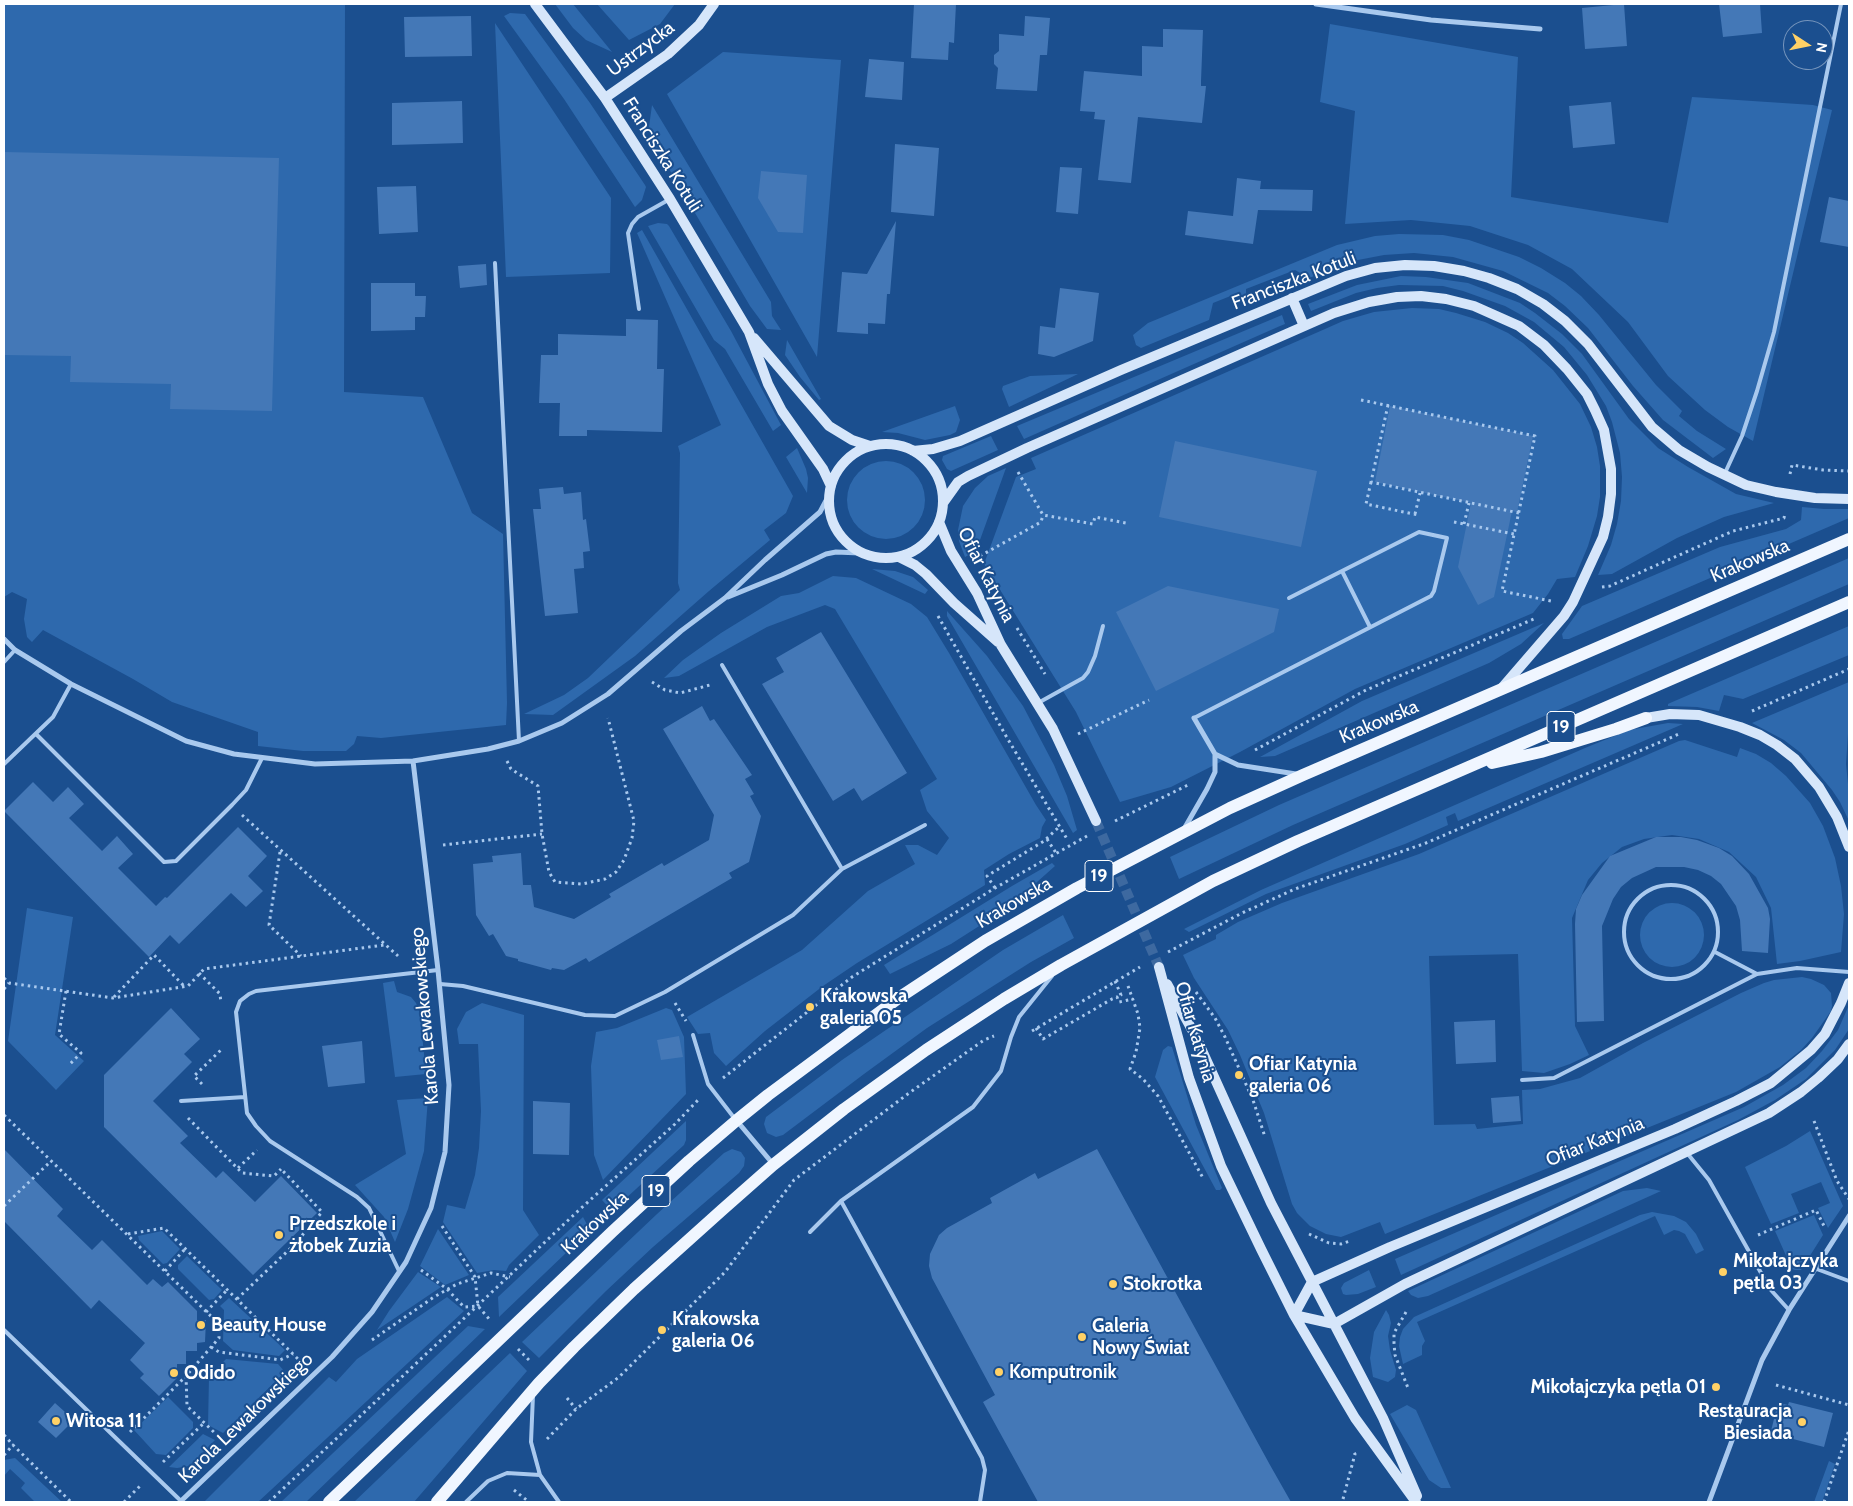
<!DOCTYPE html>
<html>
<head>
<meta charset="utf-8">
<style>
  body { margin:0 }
  #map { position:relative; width:1853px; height:1506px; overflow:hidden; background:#1b4f8f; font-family:Cabin,sans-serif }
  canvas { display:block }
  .frame { position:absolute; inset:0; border:5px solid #fff; pointer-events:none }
  .north { position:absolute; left:1783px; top:20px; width:50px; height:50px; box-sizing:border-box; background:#1b4f8f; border:1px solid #7695bc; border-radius:50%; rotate:101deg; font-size:14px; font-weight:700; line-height:20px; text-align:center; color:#fff }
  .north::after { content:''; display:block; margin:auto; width:18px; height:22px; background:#ffd166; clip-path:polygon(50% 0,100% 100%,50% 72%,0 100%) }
</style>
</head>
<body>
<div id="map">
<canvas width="1853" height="1506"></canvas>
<div class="frame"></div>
<div class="north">N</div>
</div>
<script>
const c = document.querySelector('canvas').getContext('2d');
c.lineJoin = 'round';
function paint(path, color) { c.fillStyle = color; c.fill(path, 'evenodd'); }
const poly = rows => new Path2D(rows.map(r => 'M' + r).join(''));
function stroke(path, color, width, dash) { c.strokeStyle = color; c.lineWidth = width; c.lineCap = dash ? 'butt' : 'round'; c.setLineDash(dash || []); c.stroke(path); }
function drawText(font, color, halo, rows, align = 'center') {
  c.font = font + ' Cabin,sans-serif'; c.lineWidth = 4; c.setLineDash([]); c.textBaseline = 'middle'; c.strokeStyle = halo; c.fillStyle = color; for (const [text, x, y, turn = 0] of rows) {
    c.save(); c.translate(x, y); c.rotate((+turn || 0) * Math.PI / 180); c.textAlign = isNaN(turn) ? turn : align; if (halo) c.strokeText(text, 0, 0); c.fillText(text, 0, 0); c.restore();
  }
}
paint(poly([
  [4,4,345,4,344,392,423,397,472,513,503,534,507,703,506,725,381,738,357,736,354,744,346,751,303,751,258,746,258,732,172,702,133,679,43,630,32,642,27,637,24,619,27,599,12,592,4,597],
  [555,4,573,4,612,52,586,40,573,28],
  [597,4,675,4,660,24,629,40],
  [510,13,525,14,590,103,645,185,646,187,642,200,635,207,564,99,504,16],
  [495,23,611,198,610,273,506,277],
  [1330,24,1518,57,1511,197,1668,223,1692,97,1813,105,1832,110,1753,441,1728,427,1705,410,1668,376,1628,322,1572,269,1528,245,1470,226,1411,220,1345,224,1355,111,1320,102],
  [723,52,841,60,817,357,667,94],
  [652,105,771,302,772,316,781,330,767,329,750,306,656,147,649,127],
  [658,223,667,224,669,226,731,331,781,425,773,431,725,349,714,340,648,226],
  [642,230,793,496,786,513,764,530,770,540,709,591,635,656,553,715,524,714,564,695,588,678,680,590,678,583,680,453,678,446,721,425,637,233],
  [1399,234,1443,235,1469,240,1519,257,1541,268,1565,283,1581,296,1599,315,1656,385,1682,411,1679,416,1697,431,1726,449,1713,458,1663,420,1633,386,1588,328,1565,306,1548,293,1503,271,1453,257,1414,253,1384,255,1358,260,1309,278,1295,270,1246,289,1246,297,1243,298,1238,293,1213,303,1209,320,1141,348,1136,345,1133,335,1148,323,1337,245,1375,236],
  [1401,276,1426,277,1468,283,1520,303,1535,313,1562,334,1582,354,1629,419,1658,448,1688,467,1736,494,1774,503,1724,517,1677,538,1612,574,1598,575,1611,545,1617,524,1621,501,1622,477,1620,453,1612,422,1606,406,1587,375,1564,347,1534,322,1505,306,1463,291,1443,286,1399,285,1377,288,1356,293,1311,311,1308,304,1357,285],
  [1412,308,1439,309,1456,313,1485,322,1508,333,1523,343,1553,370,1580,404,1591,427,1597,447,1600,466,1600,497,1597,516,1588,546,1575,577,1557,579,1548,594,1533,613,1355,689,1240,752,1171,787,1120,802,1076,712,984,564,1016,477,1036,469,1031,458,1325,329,1343,321,1374,312],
  [1282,315,1285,324,1280,326,1024,439,1017,426],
  [787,340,821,399,819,400,800,377,785,355],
  [1078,374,1009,407,1002,389,1003,386,1030,376],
  [955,406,960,420,956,432,950,435,925,440,898,433,882,432],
  [991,436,998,450,951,471,947,469,942,460,943,456],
  [797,448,806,469,808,478,807,493,786,457],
  '847 500a39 39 0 1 1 78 0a39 39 0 1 1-78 0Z',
  [1006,468,976,551,965,557,959,541,958,530,963,506,975,488,988,476],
  [1802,507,1824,509,1849,509,1849,518,1569,639,1563,639,1562,634,1582,606,1720,547,1786,529,1801,520],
  [1849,558,1849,584,1293,825,1179,879,1170,857,1279,805],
  [872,569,895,571,913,577,928,590,925,594],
  [833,576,856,578,911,604,927,617,949,653,1036,805,1046,820,1042,827,1040,838,1009,854,984,870,985,885,857,963,823,986,765,1031,726,1066,714,1053,710,1033,698,1034,687,1017,802,950,868,891,915,864,905,845,918,845,937,855,949,838,927,811,920,790,937,779,835,609,825,605,767,627,679,676,664,678,683,660,721,633,781,596,799,593],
  [947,611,987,656,1023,706,1054,765,1067,796,1077,830,1073,833,947,616],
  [1544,623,1521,644,1489,663,1275,756,1260,757,1362,701],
  [1849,626,1849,655,1743,699,1724,695,1719,711,1697,707,1668,706,1668,704,1670,703],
  [1849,682,1849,719,1846,764,1849,794,1849,821,1840,802,1832,790,1801,753,1784,740,1752,723],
  [1668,723,1683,724,1458,821,1455,813,1446,817,1448,825,1405,844,1266,894,1189,932,1184,929,1261,890,1585,748,1629,730],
  [1685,740,1737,757,1740,748,1756,754,1771,763,1786,776,1810,803,1823,826,1835,858,1841,886,1844,914,1841,952,1800,961,1777,964,1771,908,1756,877,1729,852,1699,839,1672,835,1644,839,1622,847,1602,863,1588,880,1572,918,1575,1026,1589,1055,1570,1064,1544,1073,1522,1071,1518,954,1429,956,1434,1125,1475,1124,1477,1129,1523,1124,1522,1090,1540,1089,1580,1078,1643,1043,1741,993,1764,983,1774,980,1802,977,1811,979,1824,985,1831,993,1832,1006,1831,1011,1812,1038,1801,1050,1780,1067,1736,1092,1385,1234,1380,1222,1341,1237,1326,1234,1310,1226,1297,1213,1292,1204,1264,1113,1240,1055,1228,1030,1194,978,1183,955,1216,939,1216,935,1238,922,1282,903,1419,854,1679,741],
  [1052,863,1055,866,1009,907,951,944,890,974,884,965,1012,886],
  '1640 935a32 32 0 1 1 64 0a32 32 0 1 1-64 0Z',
  [27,908,73,917,55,1035,84,1061,56,1090,8,1041],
  [1063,915,1074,938,1031,962,927,1028,864,1074,783,1135,776,1137,767,1133,764,1124,766,1117,842,1060,1003,950],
  [394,981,397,992,411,997,416,1003,420,1014,426,1074,395,1077,383,983],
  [482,1003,524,1015,523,1210,539,1235,509,1265,506,1271,494,1270,477,1273,443,1222,447,1205,465,1209,475,1175,479,1148,481,1111,478,1044,459,1044,457,1029,466,1012],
  [1849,1005,1849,1029,1835,1050,1806,1079,1775,1100,1738,1120,1401,1275,1395,1259,1744,1107,1783,1085,1806,1068,1822,1051,1838,1030],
  [666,1008,672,1010,684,1037,686,1094,603,1180,594,1155,591,1066,596,1032,617,1028],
  [1168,1046,1172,1047,1196,1125,1222,1188,1220,1190,1216,1190,1155,1077,1163,1050],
  [428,1098,424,1151,408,1209,395,1242,384,1217,355,1185,406,1154,397,1100],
  [686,1121,686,1140,684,1145,612,1211,602,1200],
  [1810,1131,1843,1206,1828,1228,1818,1208,1830,1203,1821,1182,1791,1194,1799,1213,1771,1224,1745,1167,1786,1146],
  [732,1149,741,1152,745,1158,744,1166,739,1173,653,1247,606,1291,539,1358,522,1342,657,1214,724,1153],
  [1647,1188,1661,1191,1428,1296,1418,1298,1411,1295,1408,1291,1623,1191],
  [1652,1212,1674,1216,1686,1222,1696,1234,1704,1250,1696,1254,1685,1234,1679,1231,1674,1230,1664,1235,1655,1216,1417,1322,1425,1341,1422,1346,1422,1355,1403,1364,1399,1346,1400,1337,1403,1329,1414,1317,1640,1215],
  [1814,1215,1823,1235,1801,1270,1795,1270,1792,1269,1775,1231],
  [583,1217,590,1230,499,1317,498,1297],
  [438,1229,469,1275,445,1285,420,1266],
  [162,1231,180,1249,167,1263,163,1264,139,1240,138,1236],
  [187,1256,222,1290,214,1299,209,1300,178,1269,178,1265],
  [1369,1270,1376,1287,1358,1294,1346,1295,1343,1294,1341,1288,1344,1283],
  [418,1272,441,1287,377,1330,389,1311],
  [447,1297,464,1311,258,1502,204,1502,329,1377,336,1382,357,1359],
  [229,1298,285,1350,279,1356,233,1350,223,1341,224,1310,220,1306],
  [1386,1310,1389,1315,1391,1323,1388,1336,1390,1350,1396,1370,1395,1377,1388,1382,1373,1377,1370,1358,1374,1332],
  [468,1326,485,1329,306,1502,281,1502],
  [510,1353,527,1371,414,1502,354,1502],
  [226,1359,278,1364,285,1372,223,1433,208,1425,209,1377],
  [168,1397,193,1422,193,1428,166,1455,156,1454,134,1430],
  [1407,1405,1416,1410,1451,1488,1441,1488,1429,1480,1390,1414],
  [203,1434,215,1440,190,1466,177,1468,169,1467],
  [15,1458,62,1502,35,1502,21,1488,25,1483,10,1469,4,1476,4,1460],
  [1829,1461,1835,1464,1822,1502,1814,1502]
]), '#2e69ad');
paint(poly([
  [914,4,956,4,954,43,949,42,948,60,911,58],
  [1624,4,1627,46,1585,49,1582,8],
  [1719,4,1760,4,1762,33,1723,37],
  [471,16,472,56,405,57,404,17],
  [1025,16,1050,18,1047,55,1040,55,1037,91,996,89,998,68,994,64,994,55,999,51,999,34,1024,36],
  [1163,29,1203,30,1201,81,1201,86,1206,86,1202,123,1138,117,1131,183,1098,180,1105,120,1094,119,1095,112,1080,111,1084,71,1142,76,1142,46,1163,47],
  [869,59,904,62,902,100,865,97],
  [462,101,463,143,392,145,392,103],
  [1611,102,1615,144,1573,148,1569,106],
  [895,144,939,148,934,216,891,212],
  [4,152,279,158,272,411,170,409,171,384,70,382,71,356,4,355],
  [1060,167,1082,168,1078,214,1056,212],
  [761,171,807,175,803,233,778,232,758,198],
  [1237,178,1261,181,1260,189,1313,190,1312,211,1258,210,1253,244,1185,235,1188,211,1233,216],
  [416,186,418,232,379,234,377,187],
  [1829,197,1849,201,1849,247,1820,242],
  [896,221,890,294,887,294,885,324,868,323,868,334,837,332,842,272,867,274],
  [486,264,487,285,460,288,458,266],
  [371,283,415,283,415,296,426,296,425,317,415,317,415,330,371,331],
  [1060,288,1099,293,1093,341,1054,357,1038,354,1040,326,1055,328],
  [626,319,658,320,657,369,664,369,662,432,587,430,587,436,559,436,560,403,539,403,541,355,558,355,558,334,626,336],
  [1390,406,1533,436,1517,512,1512,511,1494,597,1478,605,1458,567,1471,503,1375,482],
  [1175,441,1317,471,1301,547,1159,517],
  [563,487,564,494,581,492,583,520,586,519,590,551,583,552,584,568,574,569,578,613,545,616,533,509,541,509,539,489],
  [1168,586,1279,609,1274,632,1156,691,1116,612],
  [821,632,907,773,862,801,854,788,833,801,762,684,784,672,776,658],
  [702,706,710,721,714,719,752,775,745,779,754,794,750,796,761,816,749,862,729,873,732,878,589,962,586,958,564,970,552,968,551,970,518,961,518,959,506,956,493,934,489,936,476,915,473,864,493,862,492,856,521,853,523,885,531,885,534,907,574,919,611,897,609,894,662,863,664,866,709,840,714,815,663,729],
  [33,782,53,802,68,787,84,804,69,818,102,851,117,836,133,854,118,868,156,906,165,897,167,898,238,827,267,856,248,876,263,891,246,907,231,893,179,944,170,935,149,957,4,811],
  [1656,837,1681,837,1697,840,1719,848,1732,856,1749,874,1768,908,1770,919,1768,953,1742,951,1740,920,1736,906,1721,884,1711,876,1698,870,1684,867,1656,867,1632,878,1621,887,1613,899,1602,926,1604,1021,1577,1022,1575,924,1576,909,1582,895,1610,856],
  [171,1008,200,1039,184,1054,192,1062,153,1101,188,1136,180,1143,216,1178,223,1171,255,1202,281,1176,317,1213,253,1275,104,1127,104,1075],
  [1495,1020,1496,1062,1456,1064,1454,1022],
  [679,1036,683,1057,661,1060,657,1040],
  [362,1041,365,1083,328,1087,322,1046],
  [1519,1096,1521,1121,1493,1123,1491,1098],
  [533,1101,570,1103,569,1155,533,1154],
  [4,1149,63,1209,57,1216,92,1250,102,1240,147,1285,153,1279,162,1287,168,1282,197,1311,197,1320,206,1320,205,1342,197,1343,197,1351,186,1351,186,1364,177,1364,177,1378,159,1396,140,1378,144,1374,130,1360,145,1343,99,1300,91,1309,4,1221],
  [1097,1149,1270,1465,1291,1502,1038,1502,983,1402,995,1395,932,1278,929,1266,930,1254,939,1235,947,1228,992,1203,990,1198,1035,1173,1038,1179],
  [1789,1402,1833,1413,1824,1447,1793,1439,1794,1436,1771,1431,1778,1403,1788,1405],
  [55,1403,74,1420,56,1438,38,1422]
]), '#4478b7');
stroke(poly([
  [1096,821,1159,967]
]), '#3d69a0', 10, [10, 5]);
stroke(poly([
  [1361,400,1535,436,1502,591,1551,601],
  [1388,405,1371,482,1519,513],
  [1018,472,1043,515,1093,524,1095,517,1126,523],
  [1790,474,1792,465,1823,470,1849,471],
  [1371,482,1366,504,1418,515],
  [1415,514,1420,493],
  [1454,522,1514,534],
  [1464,524,1469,503],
  [980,556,1041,522,1043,515],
  [1602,587,1610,586,1733,531,1784,518,1785,513],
  [938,616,1006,736,1067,839],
  [1017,628,1045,674],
  [652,682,665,690,680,693,710,685],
  [1752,711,1849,669],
  [1078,734,1149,700],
  [1255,750,1366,690,1534,619],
  [507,761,511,769,538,786,542,834,549,872,555,882,582,884,605,879,616,872,624,860,632,838,634,821,608,718],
  [242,815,398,956],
  [1115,821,1190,784],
  [1047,839,1056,853],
  [443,845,542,834],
  [280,852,269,925,301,956],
  [995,888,987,876,1044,841,1059,827],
  [1168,952,1242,913,1295,889,1426,843,1679,734],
  [199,973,220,994,221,1003],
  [4,978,9,983,113,998,188,986,204,969,384,945],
  [1115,981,1121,995,1117,997],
  [1128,986,1138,1014,1140,1028,1136,1052,1130,1069,1143,1079,1158,1096,1203,1178],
  [4,989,9,983],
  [66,991,59,1034,81,1053,70,1064],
  [1196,992,1215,1018,1225,1037,1253,1100,1265,1137],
  [114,997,154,955,184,986],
  [675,1003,686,1021],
  [1036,1028,1043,1039,1112,999,1117,997,1119,1002,1133,999],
  [1032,1031,1140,967],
  [723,1078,852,977,995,888,1087,836],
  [202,1084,194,1076,223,1048],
  [4,1115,219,1324,219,1338,186,1376,187,1406,223,1441],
  [188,1118,242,1173,274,1176,281,1169],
  [1814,1121,1837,1181,1849,1199],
  [238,1168,257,1150],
  [4,1206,51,1161],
  [442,1226,475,1277,478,1306,490,1320],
  [128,1234,164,1228,293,1354,300,1361,299,1362],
  [1309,1234,1329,1243,1341,1244,1350,1241],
  [1758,1235,1816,1210,1824,1226],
  [421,1270,447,1289,464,1307,478,1306],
  [165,1271,185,1249],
  [237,1299,294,1245,322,1212,282,1170],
  [206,1312,227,1290],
  [1406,1312,1394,1333,1394,1343,1395,1355,1408,1388],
  [372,1340,434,1297,457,1284,491,1273,510,1277],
  [211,1347,219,1352,274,1359,280,1360,293,1354],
  [518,1349,531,1362],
  [1776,1385,1849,1405],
  [567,1398,576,1409],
  [130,1432,186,1376],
  [4,1435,13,1445],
  [547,1439,576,1409,619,1377,725,1272,794,1180,909,1093,984,1040,994,1036],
  [4,1455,13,1445,71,1502],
  [163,1462,204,1423],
  [514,1490,529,1502],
  [1343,1499,1355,1454,1353,1451],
  [124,1502,141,1485],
  [269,1502,579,1210,675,1124,699,1099],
  [1824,1502,1849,1430]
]), '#a9c9ee', 3, [2.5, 4]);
stroke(poly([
  [495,263,519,741],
  [639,309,628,233,632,224,638,217,670,199],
  [1725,473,1742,436,1757,391,1774,332,1841,4],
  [1289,598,1342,571],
  [4,662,15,650],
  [722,665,842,869],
  [1038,703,1083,678,1088,672,1095,656,1103,626],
  [1194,718,1431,596,1434,591,1447,538,1419,532,1342,571,1370,627],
  [36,734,164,862,176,861,232,805,246,790,262,758],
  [4,764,53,717,71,684],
  '1624 932a47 47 0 1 1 94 0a47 47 0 1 1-94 0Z',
  [1715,952,1757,974],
  [440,984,463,986,585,1015,615,1016,665,992,793,915,842,869,925,825],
  [693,1035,708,1084,735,1119],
  [1522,1080,1554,1078,1757,974,1797,968,1849,972],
  [181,1101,245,1097],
  [1687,1153,1709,1180,1770,1289,1789,1310],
  [841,1201,982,1458,985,1470,980,1502],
  [810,1232,841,1201,973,1107,1001,1071,1011,1037,1019,1017,1052,976],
  [1814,1268,1849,1281],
  [399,1271,369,1208,357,1197,270,1141,256,1126,247,1113,236,1012,240,1001,249,994,256,991,438,970],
  [4,1330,181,1501],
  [533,1395,531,1442,540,1475,559,1502],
  [466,1502,488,1481,507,1473,540,1475]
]), '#a9c9ee', 4);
stroke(poly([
  [1316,4,1431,20,1540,29],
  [728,597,782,575,826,554,836,552,860,553],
  [4,639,15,650,71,684,186,741,234,754,315,764,413,761,488,749,519,741,562,723,608,694,681,631,725,598,765,560,820,512,829,495],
  [1215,754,1238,765,1296,774],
  [1184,829,1207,789,1215,772,1215,754,1194,718],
  [737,1121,773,1164],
  [180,1502,332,1357,372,1312,406,1262,431,1208,445,1152,449,1085,438,970,413,761],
  [1709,1502,1762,1360,1789,1310,1849,1216]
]), '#a9c9ee', 5);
stroke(poly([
  [535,4,605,98,670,199,749,332,768,384,782,411,823,469,831,486],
  [605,98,668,54,699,25,714,4],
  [1292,298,1304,326],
  [754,338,829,426,852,440,870,446],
  '829 501a57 57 0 1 1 114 0a57 57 0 1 1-114 0Z',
  [913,451,933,449,960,441,1121,370,1346,276,1375,268,1405,265,1434,266,1464,271,1489,278,1517,289,1543,304,1565,321,1588,344,1652,427,1679,450,1708,467,1746,485,1776,492,1815,498,1849,499],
  [943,503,958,482,968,476,1027,448,1334,313,1369,302,1397,297,1421,296,1446,299,1474,306,1519,326,1544,345,1567,369,1587,394,1595,410,1604,430,1611,469,1611,494,1608,517,1603,537,1573,602,1564,616,1501,689],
  [939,522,951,551,977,593,1001,645,1053,729,1096,821],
  [899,557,915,565,926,574,954,603,998,642],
  [1646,718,1670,714,1699,715,1740,727,1760,735,1777,745,1795,759,1819,787,1837,817,1849,847],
  [1159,967,1189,1078,1221,1166,1261,1249,1294,1315,1355,1418,1416,1502],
  [1167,984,1196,1037,1271,1203,1383,1418,1417,1496],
  [1294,1315,1312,1282,1390,1247,1675,1129,1736,1101,1771,1083,1811,1050,1825,1034,1841,1003,1849,983],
  [1294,1315,1334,1324,1405,1284,1769,1113,1801,1092,1818,1078,1838,1059,1849,1044]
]), '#d6e6fa', 10);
stroke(poly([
  [1492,763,1541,752,1616,729,1646,718],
  [329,1502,613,1231,689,1161,737,1120,768,1095,900,997,985,941,1077,888,1230,808,1303,775,1849,539],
  [437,1502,539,1383,574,1347,634,1289,722,1210,773,1165,844,1109,926,1050,1004,999,1061,965,1213,881,1298,841,1849,602]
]), '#f0f6ff', 12);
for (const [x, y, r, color] of [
  [810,1007,5,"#ffd166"],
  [1239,1075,5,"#ffd166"],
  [279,1235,5,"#ffd166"],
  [1723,1272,5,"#ffd166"],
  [1113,1284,5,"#ffd166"],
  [201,1325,5,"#ffd166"],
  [662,1330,5,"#ffd166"],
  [1082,1337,5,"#ffd166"],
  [999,1372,5,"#ffd166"],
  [174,1373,5,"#ffd166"],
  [1716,1387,5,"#ffd166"],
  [56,1421,5,"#ffd166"],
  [1802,1422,5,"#ffd166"]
]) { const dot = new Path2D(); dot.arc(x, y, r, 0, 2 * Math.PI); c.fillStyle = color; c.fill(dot); stroke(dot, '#1b4f8f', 2); }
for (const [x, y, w] of [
  [1561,727,28],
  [1099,876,28],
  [656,1191,28]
]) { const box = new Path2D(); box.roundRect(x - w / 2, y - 15.5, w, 31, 4); c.fillStyle = '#1b4f8f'; c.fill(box); stroke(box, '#fff', 1); }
drawText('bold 18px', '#fff', null, [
  ["19",1561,727],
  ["19",1099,876],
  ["19",656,1191]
]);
drawText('19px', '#fff', '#1b4f8f', [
  ["Ustrzycka",641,49,-37],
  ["Franciszka Kotuli",662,155,58],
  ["Franciszka Kotuli",1294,281,-21],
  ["Krakowska",1750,561,-23],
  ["Ofiar Katynia",986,575,63],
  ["Krakowska",1379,722,-23],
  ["Krakowska",1014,903,-30],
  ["Karola Lewakowskiego",425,1016,-95],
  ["Ofiar Katynia",1195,1032,74],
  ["Ofiar Katynia",1595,1142,-22],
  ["Krakowska",595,1223,-43],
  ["Karola Lewakowskiego",246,1418,-44]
]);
drawText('bold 19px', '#fff', '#1b4f8f', [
  ["Krakowska",820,996],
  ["galeria 05",820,1018],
  ["Ofiar Katynia",1249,1064],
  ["galeria 06",1249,1086],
  ["Przedszkole i",289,1224],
  ["żłobek Zuzia",289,1246],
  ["Mikołajczyka",1733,1261],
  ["pętla 03",1733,1283],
  ["Stokrotka",1123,1284],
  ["Krakowska",672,1319],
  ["galeria 06",672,1341],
  ["Beauty House",211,1325],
  ["Galeria",1092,1326],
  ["Nowy Świat",1092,1348],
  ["Komputronik",1009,1372],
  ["Odido",184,1373],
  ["Mikołajczyka pętla 01",1706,1387,"right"],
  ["Restauracja",1792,1411,"right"],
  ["Biesiada",1792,1433,"right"],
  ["Witosa 11",66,1421]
], 'left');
</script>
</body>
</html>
